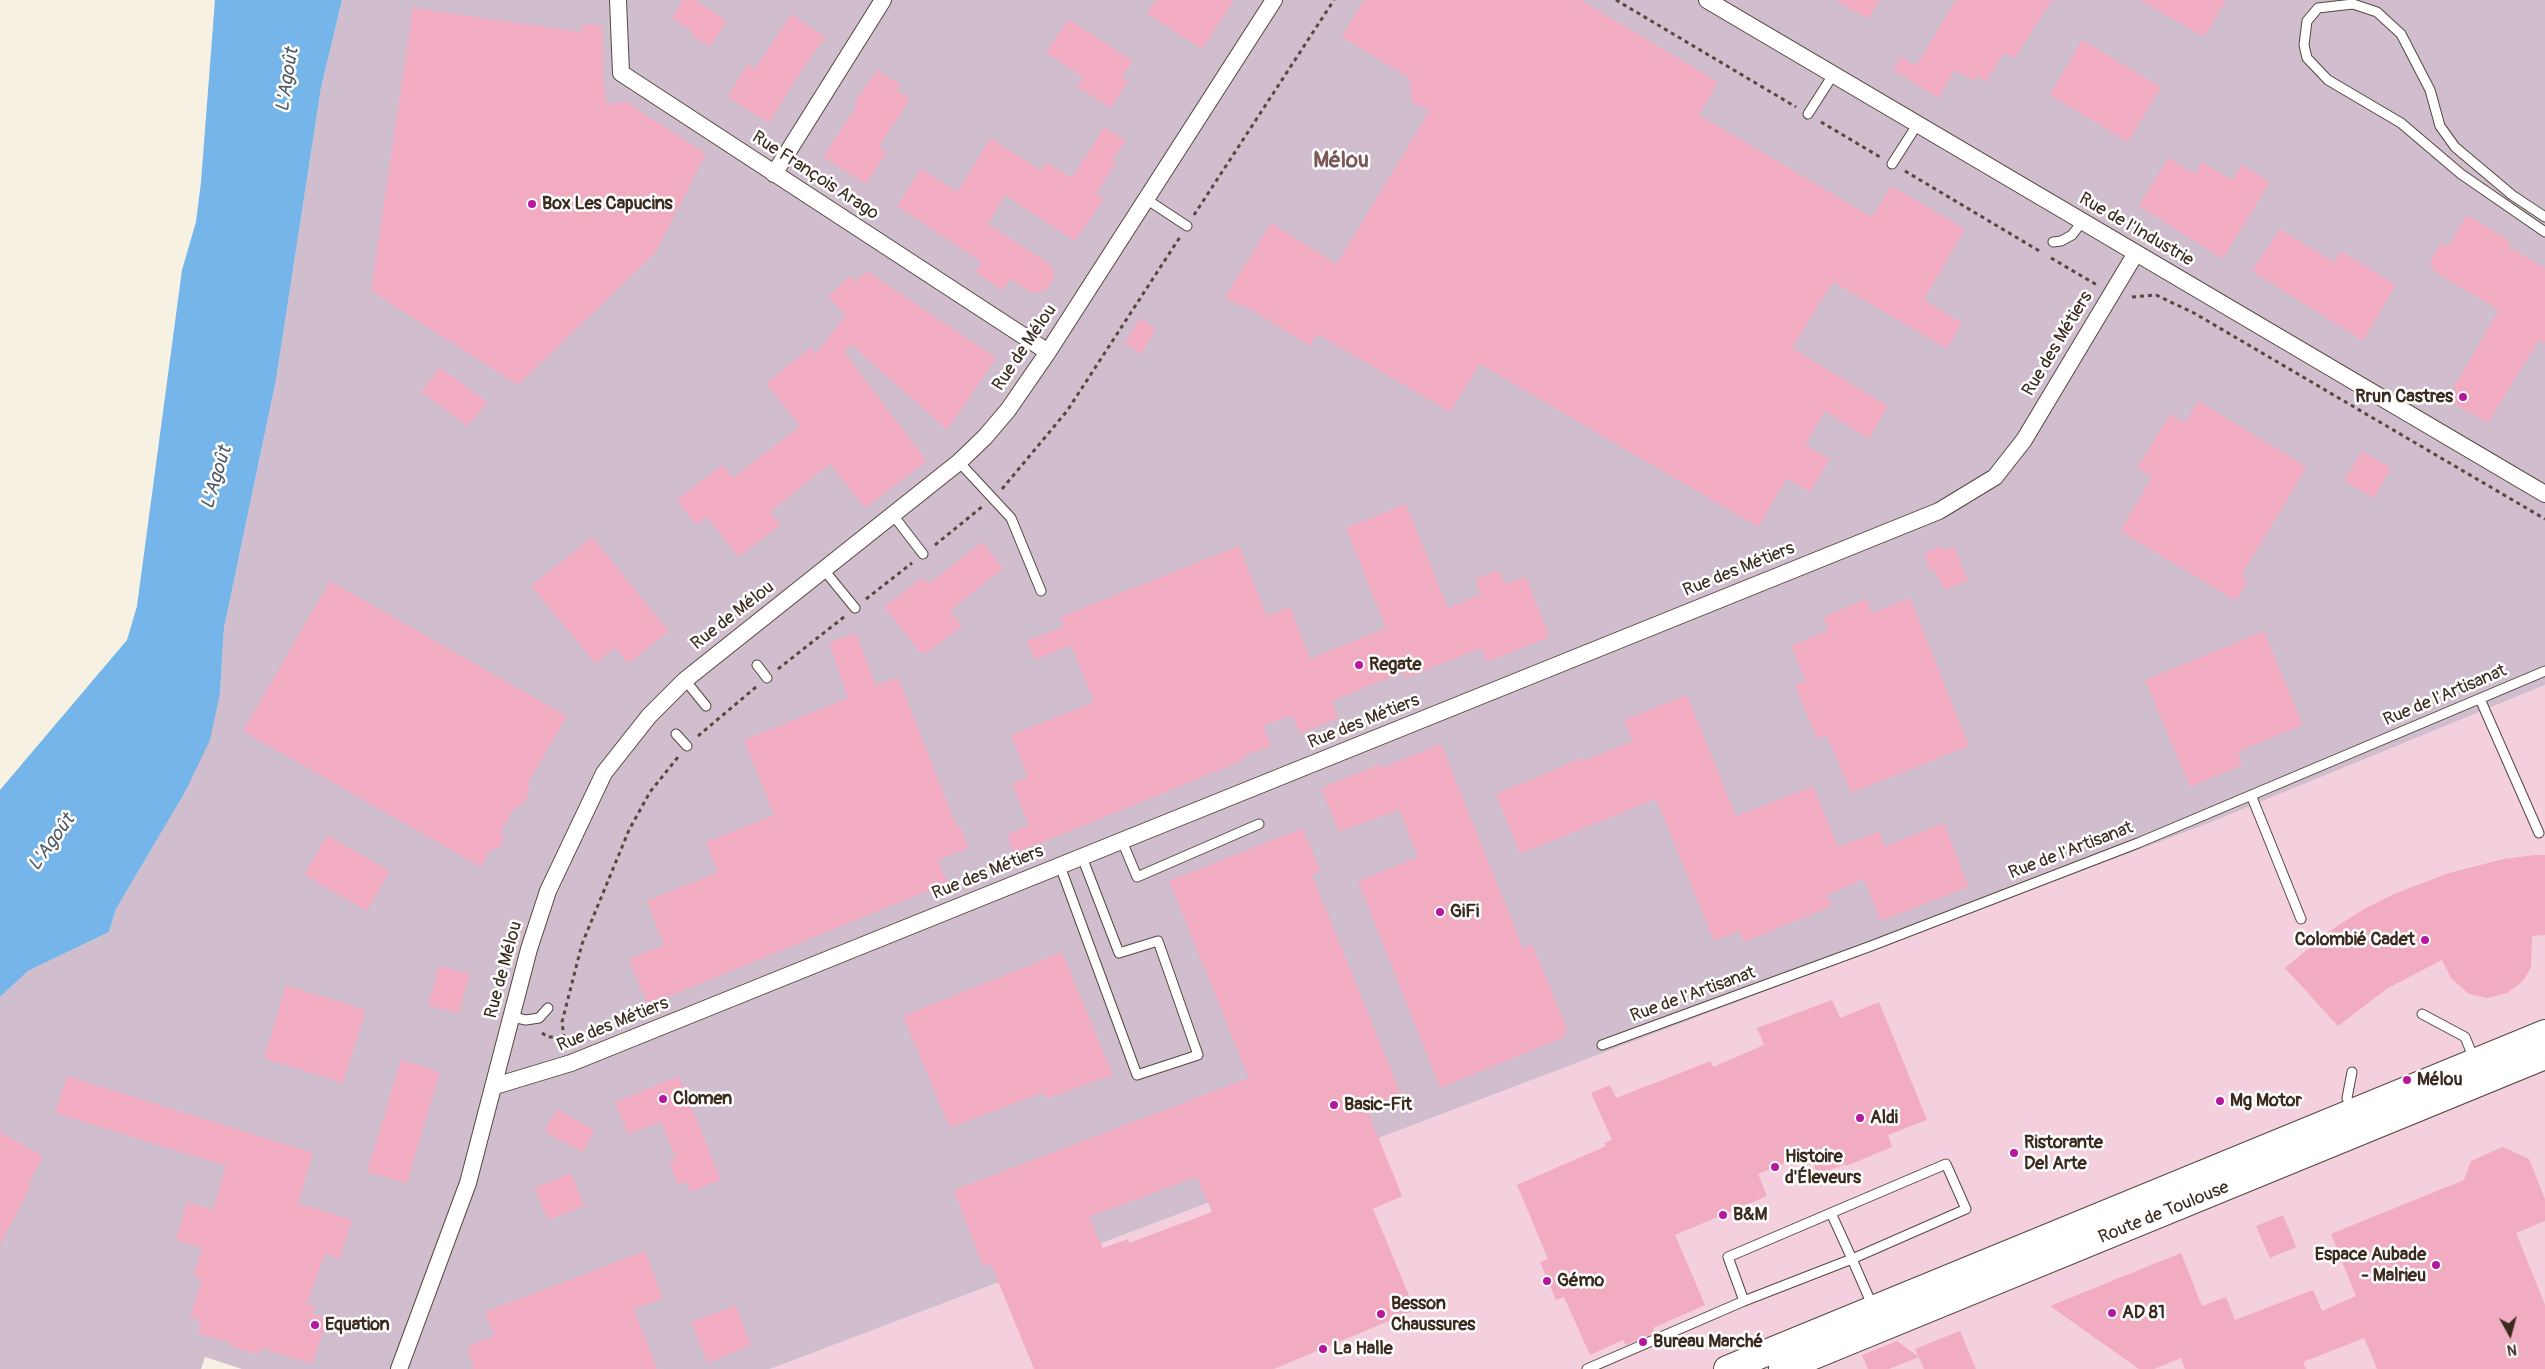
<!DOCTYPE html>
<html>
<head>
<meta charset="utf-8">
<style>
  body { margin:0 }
  #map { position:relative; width:2545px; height:1369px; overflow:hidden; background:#f6f1e2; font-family:Pangolin,sans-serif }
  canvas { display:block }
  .north { position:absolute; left:2485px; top:1309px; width:50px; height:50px; -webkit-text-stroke:4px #fff; paint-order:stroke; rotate:173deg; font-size:14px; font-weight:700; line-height:20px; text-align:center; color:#3b2a1e }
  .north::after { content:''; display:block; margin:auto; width:18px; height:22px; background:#3b2a1e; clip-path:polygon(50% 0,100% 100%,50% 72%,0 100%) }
</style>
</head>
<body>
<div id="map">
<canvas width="2545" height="1369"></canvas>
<div class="north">N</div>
</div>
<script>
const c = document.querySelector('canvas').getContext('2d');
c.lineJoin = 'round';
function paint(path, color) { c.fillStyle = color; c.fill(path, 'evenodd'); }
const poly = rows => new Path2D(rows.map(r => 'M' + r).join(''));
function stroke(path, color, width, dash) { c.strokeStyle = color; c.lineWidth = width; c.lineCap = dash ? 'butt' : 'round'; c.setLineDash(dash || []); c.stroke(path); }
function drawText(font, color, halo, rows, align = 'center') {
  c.font = font + ' Pangolin,sans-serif'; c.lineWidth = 5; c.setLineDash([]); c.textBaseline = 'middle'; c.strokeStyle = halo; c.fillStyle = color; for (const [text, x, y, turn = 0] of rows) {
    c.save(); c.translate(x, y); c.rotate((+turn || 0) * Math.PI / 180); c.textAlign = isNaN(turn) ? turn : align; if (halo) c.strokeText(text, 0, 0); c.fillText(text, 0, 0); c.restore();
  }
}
paint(poly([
  [2545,685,2545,1369,770,1369,2209,823]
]), '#f4cfdd');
paint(poly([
  [342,0,2545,0,2545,685,2209,823,770,1369,242,1369,205,1357,201,1369,0,1369,0,997,28,971,109,932,116,909,184,794,220,693,224,628,276,380,321,88]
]), '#d0bdcd');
paint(poly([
  [215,0,342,0,321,88,276,380,224,628,220,693,210,740,184,794,116,909,109,932,28,971,0,997,0,790,127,640,137,606,182,270,196,222,201,182]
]), '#75b5e9');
paint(poly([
  [683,0,696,0,727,21,710,47,691,35,693,32,672,18],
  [1156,0,1234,0,1202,49,1147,14],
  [1364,0,1581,0,1718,82,1699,115,1872,217,1891,186,1965,229,1924,300,1962,323,1947,349,1833,282,1792,348,1888,406,1869,439,1825,411,1805,445,1830,459,1810,492,1787,479,1758,527,1480,364,1450,412,1317,334,1310,346,1243,305,1241,307,1225,297,1271,223,1337,264,1430,110,1412,103,1409,78,1342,37],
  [1834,0,1880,0,1869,19],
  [1956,0,2052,0,2014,59,2004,53,1986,82,1977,76,1973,81,1955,70,1938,98,1893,70,1901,56,1916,66],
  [2140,0,2226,0,2204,37],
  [413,8,582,32,583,24,602,25,604,85,607,105,625,101,706,154,655,253,518,385,371,291],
  [791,14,826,37,801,71,769,123,727,97,748,64,755,69],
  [1068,19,1133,61,1122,77,1128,81,1111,108,1077,87,1083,77,1046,53],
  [2082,40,2161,87,2128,142,2050,95],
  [877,70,900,84,897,90,910,99,879,147,887,152,866,184,823,157,857,105,854,103],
  [1104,127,1126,140,1112,161,1116,163,1096,194,1104,199,1075,241,1005,195,988,224,1051,265,1055,278,1046,290,1032,293,1010,279,1003,291,975,272,982,262,897,206,921,169,957,192,991,138,1041,171,1047,162,1072,178],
  [2168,158,2195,174,2202,162,2232,180,2242,165,2270,182,2223,259,2139,206],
  [2467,215,2510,241,2508,246,2545,268,2545,343,2539,340,2488,423,2447,399,2499,310,2433,271,2434,268,2429,264,2441,243,2448,247],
  [2280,229,2334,262,2341,251,2396,285,2363,341,2252,271],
  [867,271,996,358,947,430,852,345,844,352,927,461,865,508,830,464,770,512,780,525,739,557,707,517,696,525,677,500,723,464,733,478,800,426,766,383,811,347,815,354,846,315,828,297,850,276,856,281],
  [1140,318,1156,329,1141,354,1125,343],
  [440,367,487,402,468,426,421,392],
  [2198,401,2307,467,2241,576,2248,580,2236,601,2120,531,2152,477,2137,468,2170,414,2185,423],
  [2362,451,2391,468,2374,498,2344,481],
  [1406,504,1448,608,1481,594,1475,579,1499,570,1505,584,1526,577,1550,637,1487,662,1481,648,1407,678,1404,672,1332,701,1338,718,1300,734,1292,715,1263,726,1271,746,1244,756,1244,760,1014,854,1007,835,1029,825,1012,784,1028,777,1011,735,1094,702,1071,645,1035,660,1027,641,1064,627,1060,617,1239,546,1267,616,1290,607,1310,659,1386,628,1346,528],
  [592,537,669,631,628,664,615,647,596,664,531,586],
  [982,542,1003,568,950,611,962,626,927,653,921,653,884,607,923,577,929,584],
  [1941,546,1943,551,1954,546,1968,581,1944,590,1935,570,1930,571,1924,553],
  [330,581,567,716,529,781,529,794,525,802,514,809,502,829,503,840,499,848,489,851,481,867,243,731],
  [1910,598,1969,746,1851,793,1827,735,1817,739,1795,685,1806,681,1791,646,1829,630,1823,617,1866,599,1872,613],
  [2264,631,2303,725,2238,752,2242,765,2190,787,2145,680],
  [856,633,876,686,898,677,957,827,960,826,969,848,938,860,947,883,648,1005,629,959,664,945,647,901,718,872,706,842,774,815,744,740,848,698,829,643],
  [1687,695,1736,816,1813,786,1838,847,1879,831,1885,846,1944,823,1969,887,1880,921,1864,879,1827,895,1832,906,1744,942,1739,931,1714,941,1656,799,1520,854,1496,794,1582,758,1583,761,1633,741,1624,720],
  [1441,744,1523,948,1532,944,1568,1031,1564,1032,1565,1037,1440,1088,1358,881,1418,857,1399,810,1339,832,1321,788,1380,764,1382,768],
  [1303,828,1320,871,1312,875,1403,1099,1368,1112,1402,1196,1373,1209,1415,1310,1274,1369,1034,1369,991,1264,983,1267,954,1190,1249,1078,1169,881],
  [1197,1177,1212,1212,1129,1243,1128,1239,1103,1248,1089,1217],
  [327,835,390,871,367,911,304,875],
  [2535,855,2545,855,2545,935,2532,936,2531,967,2523,981,2507,993,2487,998,2469,994,2451,978,2442,960,2388,988,2338,1026,2285,968,2328,932,2364,909,2392,895,2449,873,2504,859],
  [1062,952,1113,1075,1046,1099,1044,1092,950,1128,903,1016],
  [439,966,470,974,459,1014,428,1005],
  [286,985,366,1010,343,1083,264,1058],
  [1832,1000,1840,1018,1879,1002,1927,1120,1888,1135,1892,1147,1846,1166,1845,1164,1818,1175,1809,1153,1758,1174,1767,1196,1675,1235,1705,1305,1653,1328,1655,1333,1626,1345,1623,1340,1590,1355,1564,1297,1556,1300,1540,1262,1548,1259,1517,1185,1606,1146,1604,1143,1612,1140,1591,1093,1610,1085,1616,1098,1711,1061,1713,1067,1764,1045,1757,1028],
  [401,1060,440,1072,407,1183,367,1172],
  [67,1076,313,1153,298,1203,352,1220,340,1259,325,1254,307,1304,315,1306,312,1314,328,1319,312,1364,261,1348,259,1355,230,1346,231,1343,198,1333,200,1320,190,1316,202,1279,193,1276,202,1248,176,1240,187,1202,213,1210,226,1166,55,1113],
  [679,1076,721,1180,690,1192,686,1182,678,1185,669,1162,676,1158,661,1122,628,1134,615,1102],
  [557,1109,595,1130,583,1152,544,1132],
  [0,1132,43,1156,28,1184,31,1186,0,1245],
  [2503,1147,2529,1159,2545,1199,2545,1221,2516,1233,2545,1305,2545,1369,2377,1369,2364,1338,2303,1362,2306,1369,2185,1369,2181,1358,2154,1369,2139,1369,2050,1306,2181,1253,2202,1306,2226,1297,2235,1320,2313,1290,2322,1311,2356,1296,2331,1234,2464,1180,2471,1161],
  [571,1173,584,1206,548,1220,535,1188],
  [2283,1215,2296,1247,2270,1258,2256,1226],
  [645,1251,663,1298,634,1309,657,1369,474,1369,468,1352,472,1344,495,1336,485,1312],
  [736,1305,751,1345,708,1363,691,1322],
  [1960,1331,1976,1369,1924,1369,1915,1349],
  [1897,1341,1919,1357,1889,1369,1868,1369,1862,1355]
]), '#f2acc1');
const service = poly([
  [1808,114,1833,75],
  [1892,164,1917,125],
  [1146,199,1187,226],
  [2545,217,2512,195,2455,147,2440,126,2430,90,2401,34,2377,12,2353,4,2318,8,2307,21,2304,45,2307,58,2328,80,2401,123,2461,174,2545,232],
  [2053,242,2061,241,2072,235,2082,222],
  [959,462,1011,518,1041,591],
  [893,515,923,554],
  [824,570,855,608],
  [757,665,767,678],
  [685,680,706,706],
  [2480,699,2539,833],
  [676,734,687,746],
  [2251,795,2301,919],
  [1122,841,1137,877,1259,824],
  [1060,866,1137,1075,1198,1055,1158,941,1119,953,1082,857],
  [2422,1014,2465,1037,2474,1059],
  [512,1017,526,1020,539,1018,548,1008],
  [1602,1045,1871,946,2138,843,2545,671],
  [2351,1109,2347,1098,2352,1072],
  [1744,1301,1852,1259,1966,1209,1946,1164,1831,1213,1852,1259,1873,1307],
  [1587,1369,1744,1301,1728,1257,1831,1213]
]);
const minor = poly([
  [618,0,621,73,1048,352],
  [1707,0,2545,494],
  [774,174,883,0],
  [495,1086,571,1063,1939,511,1995,477,2024,440,2136,253],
  [399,1369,468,1183,529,949,548,891,604,773,649,716,685,680,959,462,985,437,1008,410,1048,352,1274,0]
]);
const primary = poly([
  [1727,1369,2545,1033],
  [1782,1369,2545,1056]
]);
stroke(service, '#57483b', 11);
stroke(minor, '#57483b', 18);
stroke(primary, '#57483b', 28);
stroke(poly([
  [1616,0,1796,107],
  [1821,122,1880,157],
  [1905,171,2041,252],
  [1194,215,1334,0],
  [2051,258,2097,285],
  [2132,297,2156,295,2194,313,2545,519],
  [1002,489,1067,411,1180,237],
  [935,545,983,506],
  [866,599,912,563],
  [778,669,844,617],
  [698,736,756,687],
  [542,1033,548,1037,564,1037],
  [565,1046,562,1022,582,944,629,830,650,792,678,757]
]), '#57483b', 3, [4, 4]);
stroke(service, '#fff', 9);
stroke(minor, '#fff', 16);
stroke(primary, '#fff', 26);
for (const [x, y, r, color] of [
  [532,204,5,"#b5179e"],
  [2463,397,5,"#b5179e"],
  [1359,665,5,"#b5179e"],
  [1440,912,5,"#b5179e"],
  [2425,940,5,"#b5179e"],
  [2407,1080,5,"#b5179e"],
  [663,1099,5,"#b5179e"],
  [2220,1101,5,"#b5179e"],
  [1334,1105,5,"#b5179e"],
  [1860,1118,5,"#b5179e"],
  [2014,1153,5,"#b5179e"],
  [1775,1167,5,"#b5179e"],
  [1723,1215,5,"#b5179e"],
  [2436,1265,5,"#b5179e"],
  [1547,1281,5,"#b5179e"],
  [2112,1313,5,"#b5179e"],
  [1381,1314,5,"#b5179e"],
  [315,1325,5,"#b5179e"],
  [1643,1342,5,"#b5179e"],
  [1323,1349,5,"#b5179e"]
]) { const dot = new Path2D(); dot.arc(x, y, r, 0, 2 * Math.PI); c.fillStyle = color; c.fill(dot); stroke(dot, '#fff', 2); }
drawText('18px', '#3b2a1e', '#fff', [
  ["Rue François Arago",815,176,33],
  ["Rue de l'Industrie",2136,230,30],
  ["Rue des Métiers",2058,344,-59],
  ["Rue de Mélou",1025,348,-56],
  ["Rue des Métiers",1739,570,-22],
  ["Rue de Mélou",733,616,-38],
  ["Rue de l'Artisanat",2445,696,-23],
  ["Rue des Métiers",1364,722,-22],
  ["Rue de l'Artisanat",2071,851,-21],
  ["Rue des Métiers",988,873,-22],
  ["Rue de Mélou",504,970,-75],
  ["Rue de l'Artisanat",1693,995,-20],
  ["Rue des Métiers",613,1025,-22],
  ["Route de Toulouse",2164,1213,-22]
]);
drawText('bold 18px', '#3b2a1e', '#fff', [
  ["Box Les Capucins",542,204],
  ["Rrun Castres",2453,397,"right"],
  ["Regate",1369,665],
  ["GiFi",1450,912],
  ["Colombié Cadet",2415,940,"right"],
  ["Mélou",2417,1080],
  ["Clomen",673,1099],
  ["Mg Motor",2230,1101],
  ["Basic-Fit",1344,1105],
  ["Aldi",1870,1118],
  ["Ristorante",2024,1143],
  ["Del Arte",2024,1164],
  ["Histoire",1785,1157],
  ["d'Éleveurs",1785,1178],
  ["B&M",1733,1215],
  ["Espace Aubade",2426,1255,"right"],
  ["- Malrieu",2426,1276,"right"],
  ["Gémo",1557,1281],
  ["Besson",1391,1304],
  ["Chaussures",1391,1325],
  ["AD 81",2122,1313],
  ["Equation",325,1325],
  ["Bureau Marché",1653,1342],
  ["La Halle",1333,1349]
], 'left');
drawText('italic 19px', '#4f5b65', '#fff', [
  ["L'Agoût",288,80,-81],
  ["L'Agoût",217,478,-73],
  ["L'Agoût",52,843,-54]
]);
drawText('bold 22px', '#7b5857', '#fff', [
  ["Mélou",1341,161]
]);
</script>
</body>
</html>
